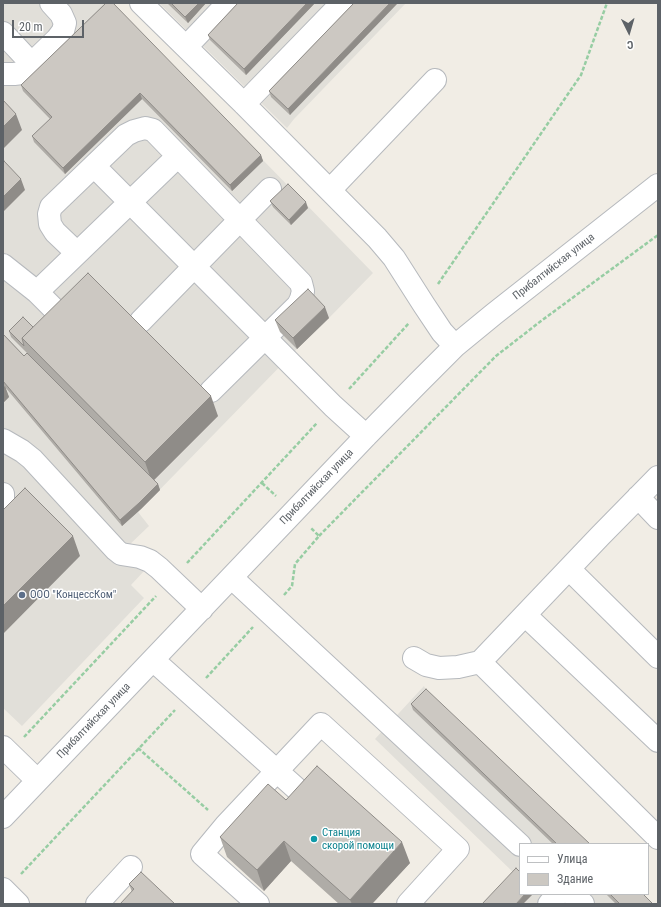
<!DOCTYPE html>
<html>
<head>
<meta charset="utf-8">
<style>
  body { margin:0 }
  #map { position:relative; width:661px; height:907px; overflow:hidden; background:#f1ede5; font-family:"Roboto Condensed",sans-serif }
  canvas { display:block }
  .frame { position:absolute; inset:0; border:4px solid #5d6267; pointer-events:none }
  .legend { position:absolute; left:519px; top:843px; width:130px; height:52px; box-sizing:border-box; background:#fff; border:1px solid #bec0c2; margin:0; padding:5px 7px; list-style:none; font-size:12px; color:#5d6267 }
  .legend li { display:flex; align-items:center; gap:8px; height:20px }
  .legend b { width:20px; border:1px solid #bec0c2 }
  .north { position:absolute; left:609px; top:12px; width:40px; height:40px; -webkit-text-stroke:3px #fff; paint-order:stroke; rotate:175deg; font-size:11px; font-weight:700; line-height:16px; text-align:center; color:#5d6267 }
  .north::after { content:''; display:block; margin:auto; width:14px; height:18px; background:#5d6267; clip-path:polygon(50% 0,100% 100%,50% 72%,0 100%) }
  .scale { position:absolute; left:12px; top:20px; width:72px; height:18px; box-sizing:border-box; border:2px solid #5d6267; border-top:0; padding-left:5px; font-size:12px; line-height:14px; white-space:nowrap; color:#5d6267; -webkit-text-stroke:3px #fff; paint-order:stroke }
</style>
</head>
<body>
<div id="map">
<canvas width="661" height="907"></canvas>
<div class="frame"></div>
<ul class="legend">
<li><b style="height:5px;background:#fff"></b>Улица</li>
<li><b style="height:11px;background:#ccc8c2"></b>Здание</li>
</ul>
<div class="north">С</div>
<div class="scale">20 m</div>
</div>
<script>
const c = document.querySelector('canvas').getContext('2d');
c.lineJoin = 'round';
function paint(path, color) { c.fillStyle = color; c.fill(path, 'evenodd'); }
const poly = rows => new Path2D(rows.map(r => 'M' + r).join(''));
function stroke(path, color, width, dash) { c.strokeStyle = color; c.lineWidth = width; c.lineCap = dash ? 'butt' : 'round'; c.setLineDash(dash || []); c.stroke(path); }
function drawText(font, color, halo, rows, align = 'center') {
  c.font = font + ' "Roboto Condensed",sans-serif'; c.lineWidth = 3; c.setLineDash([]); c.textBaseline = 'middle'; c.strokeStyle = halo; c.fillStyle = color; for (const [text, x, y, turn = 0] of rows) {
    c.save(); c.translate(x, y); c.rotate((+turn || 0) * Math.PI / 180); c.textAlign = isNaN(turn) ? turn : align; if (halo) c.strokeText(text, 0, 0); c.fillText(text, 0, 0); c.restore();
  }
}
paint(poly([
  [3,3,110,3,373,273,329,318,297,349,138,512,149,526,126,548,145,570,131,585,144,598,22,726,3,708],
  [159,3,406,3,294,119,287,128],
  [424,686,428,695,586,844,520,844,520,894,639,894,650,904,484,904,514,873,375,739]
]), '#e1dfd9');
const minor = poly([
  [141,3,244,104,377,238,394,258,424,305,442,332,455,346],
  [3,33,31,63],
  [186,47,228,3],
  [3,74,14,74,22,73,57,39,63,31,65,23,61,14,51,3],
  [244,104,342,3],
  [94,166,333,406,366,436],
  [330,190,435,80],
  [77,253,55,232,50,224,49,214,51,207,126,135,134,131,145,128,153,130,301,283,303,291,301,299,298,305,211,391],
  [3,265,37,292,178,156],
  [37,292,57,312],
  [141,321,270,189],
  [3,440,22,451,32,459,116,550,121,554,140,557,150,561,159,568,202,609],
  [3,494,3,499],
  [638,497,658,518],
  [569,569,658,657],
  [232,578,520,845],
  [525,615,658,741],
  [414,658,426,665,439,668,458,667,480,662,600,536,658,477],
  [153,660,308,799],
  [480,662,658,838],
  [3,747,37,780],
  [3,817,366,436,418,383,455,346,494,314,658,185],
  [3,889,18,904],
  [572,894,583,904],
  [97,904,131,867],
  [258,904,202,854,226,825,321,724,458,849,408,904],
  [549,904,558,894]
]);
stroke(minor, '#b6b9bd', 24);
stroke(poly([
  [438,284,581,75,607,3],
  [349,389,409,323],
  [262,483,276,496],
  [319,536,496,356,541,321,658,235],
  [187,563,317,423],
  [284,595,292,586,295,564,319,536,311,528],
  [206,678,253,627],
  [24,737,156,596],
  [138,748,208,810],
  [21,874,175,710]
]), '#97cda3', 2.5, [4, 2]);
stroke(minor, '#fff', 22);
paint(poly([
  [106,3,261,155,263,161,232,191,142,99,65,174,34,142,32,136,50,119,23,91,21,85],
  [167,3,206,3,188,23],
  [238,3,315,3,246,75,210,40,208,35],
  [354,3,290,115,271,97,269,91],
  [270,201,308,208,291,225,273,207],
  [329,318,297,349,280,332,275,320],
  [33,327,218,416,154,480,158,484,160,490,141,509,122,526,5,387,9,397,3,403,3,334,24,356,27,353,11,337,9,331],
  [411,704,590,844,553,844,413,710],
  [286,800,410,863,372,904,339,904,291,861,264,891,227,857,220,837],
  [129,884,175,904,132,892],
  [606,894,643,894,653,904,616,904]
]), '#afaca7');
paint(poly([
  [199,3,206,3,188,23,185,17],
  [307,3,315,3,246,75,244,69],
  [390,3,398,3,290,115,288,109],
  [140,93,142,99,65,174,63,168],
  [16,114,22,130,3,149,3,127],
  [261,155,263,161,232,191,230,185],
  [21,179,25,190,3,212,3,197],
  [306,202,308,208,291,225,289,220],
  [325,307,329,318,297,349,293,338],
  [5,386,9,397,3,403,3,388],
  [211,396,218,416,152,482,145,462],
  [158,484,160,490,141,509,122,526,120,520],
  [73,536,80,556,3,634,3,606],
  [284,841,291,861,264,891,257,870],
  [402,842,410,863,372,904,352,904,350,900],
  [525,894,533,894,523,904,516,904]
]), '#8f8c88');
const building = poly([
  [106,3,113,3,261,155,230,185,140,93,63,168,32,136,52,117,21,85,106,3],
  [171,3,199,3,185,17,171,3],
  [238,3,307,3,244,69,208,35,238,3],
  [354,3,390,3,288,109,269,91,354,3],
  [3,100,16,114,3,127,3,100],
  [4,161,21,179,3,197,3,162,4,161],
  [288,184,306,202,289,220,270,201,288,184],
  [88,273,211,396,145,462,22,338,88,273],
  [308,289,325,307,293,338,275,320,308,289],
  [23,317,33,327,22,338,24,346,9,331,23,317],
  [3,334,24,356,27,353,158,484,139,503,120,520,3,381,3,334],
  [25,488,73,536,3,606,3,510,25,488],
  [426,689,590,844,557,844,411,704,426,689],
  [317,766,402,842,350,900,284,841,257,870,220,837,268,784,286,800,317,766],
  [516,868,520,872,520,894,525,894,516,904,482,904,516,868],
  [141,872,175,904,120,904,134,889,129,884,141,872],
  [610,894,643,894,653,904,620,904,610,894]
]);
paint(building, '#ccc8c2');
stroke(building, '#8f8c88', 1);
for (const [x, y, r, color] of [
  [22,595,4,"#5c6f8a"],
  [314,839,4,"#0f9aa8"]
]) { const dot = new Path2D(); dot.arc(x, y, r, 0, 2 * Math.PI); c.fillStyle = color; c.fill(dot); stroke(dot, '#fff', 1.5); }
drawText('11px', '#5d6267', '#fff', [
  ["Прибалтийская улица",554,267,-38],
  ["Прибалтийская улица",317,487,-46],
  ["Прибалтийская улица",94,721,-46]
]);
drawText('11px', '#4e5e75', '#fff', [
  ["ООО \"КонцессКом\"",30,595]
], 'left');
drawText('11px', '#0d838f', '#fff', [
  ["Станция",322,833],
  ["скорой помощи",322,846]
], 'left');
</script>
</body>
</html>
